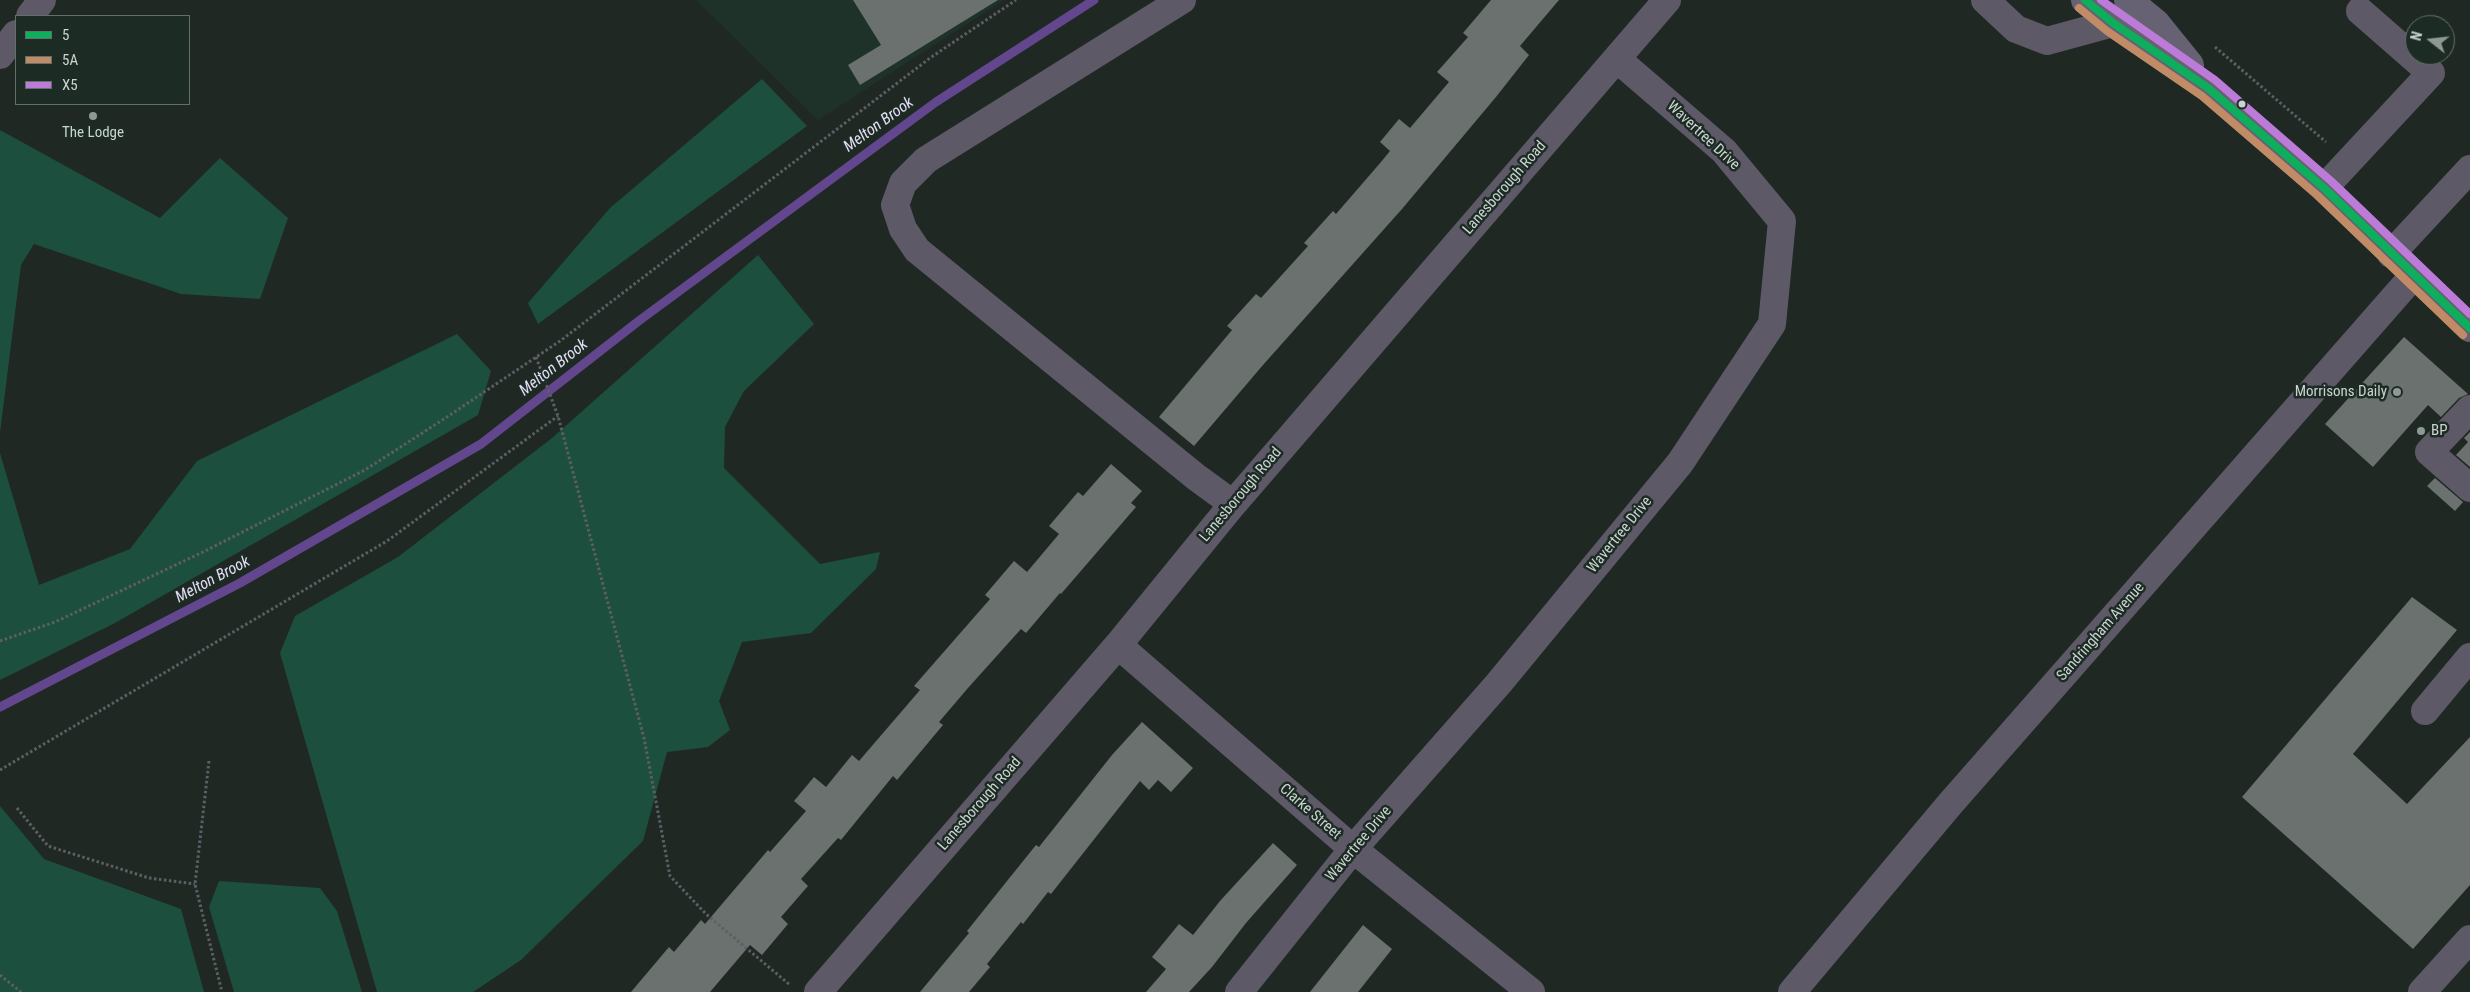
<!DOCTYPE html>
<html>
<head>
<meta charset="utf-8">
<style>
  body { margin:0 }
  #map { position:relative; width:2470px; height:992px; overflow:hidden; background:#202824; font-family:"Roboto Condensed",sans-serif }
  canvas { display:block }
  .legend { position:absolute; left:15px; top:15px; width:175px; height:90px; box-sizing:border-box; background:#1d2b25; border:1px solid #636f69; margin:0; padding:6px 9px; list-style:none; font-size:15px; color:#cbd4d0 }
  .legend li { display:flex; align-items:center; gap:10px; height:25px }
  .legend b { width:25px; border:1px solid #636f69 }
  .north { position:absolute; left:2405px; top:15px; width:50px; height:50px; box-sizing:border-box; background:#1d2b25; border:1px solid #636f69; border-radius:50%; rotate:286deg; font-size:14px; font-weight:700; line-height:20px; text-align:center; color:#cbd4d0 }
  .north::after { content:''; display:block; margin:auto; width:18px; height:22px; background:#8f9894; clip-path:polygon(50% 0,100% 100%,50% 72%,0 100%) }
</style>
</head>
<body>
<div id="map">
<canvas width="2470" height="992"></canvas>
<ul class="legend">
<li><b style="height:6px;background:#0daf5c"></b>5</li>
<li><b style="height:6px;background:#c18c65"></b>5A</li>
<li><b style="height:6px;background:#bd7bd9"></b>X5</li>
</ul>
<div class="north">N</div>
</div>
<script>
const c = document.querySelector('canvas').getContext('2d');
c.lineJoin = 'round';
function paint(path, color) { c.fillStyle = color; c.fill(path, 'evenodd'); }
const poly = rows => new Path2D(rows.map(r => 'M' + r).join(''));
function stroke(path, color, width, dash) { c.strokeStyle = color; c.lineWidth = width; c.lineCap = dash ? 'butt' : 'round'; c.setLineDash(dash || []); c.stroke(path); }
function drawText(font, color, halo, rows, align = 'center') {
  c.font = font + ' "Roboto Condensed",sans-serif'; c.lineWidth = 5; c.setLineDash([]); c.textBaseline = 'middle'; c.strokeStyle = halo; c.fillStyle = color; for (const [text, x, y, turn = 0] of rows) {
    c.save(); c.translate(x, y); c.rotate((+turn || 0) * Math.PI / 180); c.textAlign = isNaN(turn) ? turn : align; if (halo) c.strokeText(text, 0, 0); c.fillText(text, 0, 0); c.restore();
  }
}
paint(poly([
  [696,0,1004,0,818,120]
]), '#1e322a');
paint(poly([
  [762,79,807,126,538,324,528,303,610,208],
  [0,130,160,218,220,158,288,218,260,299,181,294,34,244,21,265,0,433],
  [758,255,814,324,744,391,725,427,724,468,820,564,880,552,876,569,811,633,742,642,719,701,730,730,708,747,667,752,643,841,521,960,473,992,377,992,280,653,295,616,398,557,552,438],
  [457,334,491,371,478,415,115,623,0,680,0,453,39,585,130,549,197,461],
  [0,806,44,859,181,909,204,992,0,992],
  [219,881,320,888,337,911,362,992,234,992,209,907]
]), '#1c4f3d');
stroke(poly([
  [0,707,240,583,481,444,640,320,936,102,1094,0]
]), '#63478e', 9);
paint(poly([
  [853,0,998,0,860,85,848,65,881,45],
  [1491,0,1559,0,1520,46,1529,55,1496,97,1402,209,1263,365,1194,446,1159,417,1232,330,1227,326,1256,294,1261,298,1308,246,1304,243,1333,211,1336,214,1381,162,1390,151,1380,142,1399,119,1410,128,1449,82,1437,72,1468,37,1463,33],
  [2404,337,2468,394,2459,398,2441,417,2428,405,2373,467,2325,424],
  [2470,432,2470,467,2456,455,2468,442,2464,438],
  [1111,464,1142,491,1131,503,1136,507,1061,594,1060,593,1026,633,1021,629,968,688,939,722,943,725,897,780,893,776,841,840,838,838,801,879,808,886,781,917,788,924,762,955,750,945,710,992,631,992,669,947,674,952,701,920,705,924,768,850,770,852,806,811,794,801,814,777,826,787,852,755,859,761,920,690,914,686,990,599,985,595,1014,561,1027,572,1059,534,1049,526,1078,492,1083,496],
  [2435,478,2463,502,2455,511,2427,486],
  [2412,597,2457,630,2353,754,2407,804,2470,737,2470,885,2413,949,2242,797],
  [1142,722,1193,768,1171,792,1158,780,1149,790,1140,781,1051,894,1048,892,1023,924,1021,922,987,964,990,967,969,992,920,992,969,933,967,931,1011,876,1036,845,1039,847,1112,755],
  [1273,843,1297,865,1246,923,1212,967,1189,992,1146,992,1166,969,1152,957,1179,924,1193,935,1220,901],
  [1363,925,1392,949,1358,992,1310,992]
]), '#6a716e');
stroke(poly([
  [2215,47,2326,142],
  [536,357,558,416,644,738,670,876,706,914,790,985],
  [0,641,55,622,203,552,365,470,447,417,560,341,930,58,1016,0],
  [209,761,195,884,222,992],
  [0,770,387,541,558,416],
  [17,808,48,846,149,878,195,884],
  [0,975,21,992]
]), '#5f5e66', 3, [2.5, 2.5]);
stroke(poly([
  [1182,0,926,160,903,183,895,205,903,229,917,250,1196,477,1233,504],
  [1985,0,2016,29,2047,41,2113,23],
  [30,16,42,0],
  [0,55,16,34],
  [2324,188,2431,73,2360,11],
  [2391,254,2470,169],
  [2470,409,2429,452,2470,488],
  [1118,645,1353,849,1531,992],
  [2425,711,2470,657],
  [818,992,1118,645,1233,504,1667,0],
  [1239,992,1353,849,1499,683,1680,463,1772,324,1782,221,1724,151,1617,59],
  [1792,992,1950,804,2414,275],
  [2422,992,2470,939]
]), '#5d5967', 28);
stroke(poly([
  [2085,0,2113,23,2208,88,2324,188,2470,328],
  [2128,0,2156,23,2190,65]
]), '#676273', 28);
stroke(poly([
  [2085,0,2113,23,2208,88,2324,188,2470,328]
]), '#0daf5c', 8);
stroke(poly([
  [2079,8,2107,31,2202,96,2317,195,2463,335]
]), '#c18c65', 8);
stroke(poly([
  [2101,0,2215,80,2331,181,2470,314]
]), '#bd7bd9', 8);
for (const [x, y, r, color] of [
  [2242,104,4.5,"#cbd4d0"],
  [93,116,5,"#8f9894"],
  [2397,392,5,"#8f9894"],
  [2421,431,5,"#8f9894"]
]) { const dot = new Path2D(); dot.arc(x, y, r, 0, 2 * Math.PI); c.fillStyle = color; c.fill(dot); stroke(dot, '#1d2b25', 2); }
drawText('15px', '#cbd4d0', '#1d2b25', [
  ["The Lodge",93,133],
  ["Morrisons Daily",2387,392,"right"],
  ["BP",2431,431,"left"]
]);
drawText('15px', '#cbd4d0', '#1d2b25', [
  ["Wavertree Drive",1703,136,43],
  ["Lanesborough Road",1505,188,-49],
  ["Lanesborough Road",1241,495,-50],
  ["Wavertree Drive",1620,535,-51],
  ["Sandringham Avenue",2101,632,-49],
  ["Lanesborough Road",980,804,-49],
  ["Clarke Street",1310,812,41],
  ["Wavertree Drive",1359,844,-50]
]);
drawText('italic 16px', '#e5ddf4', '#1d2b25', [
  ["Melton Brook",879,125,-36],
  ["Melton Brook",554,368,-38],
  ["Melton Brook",213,580,-28]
]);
</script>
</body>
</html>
